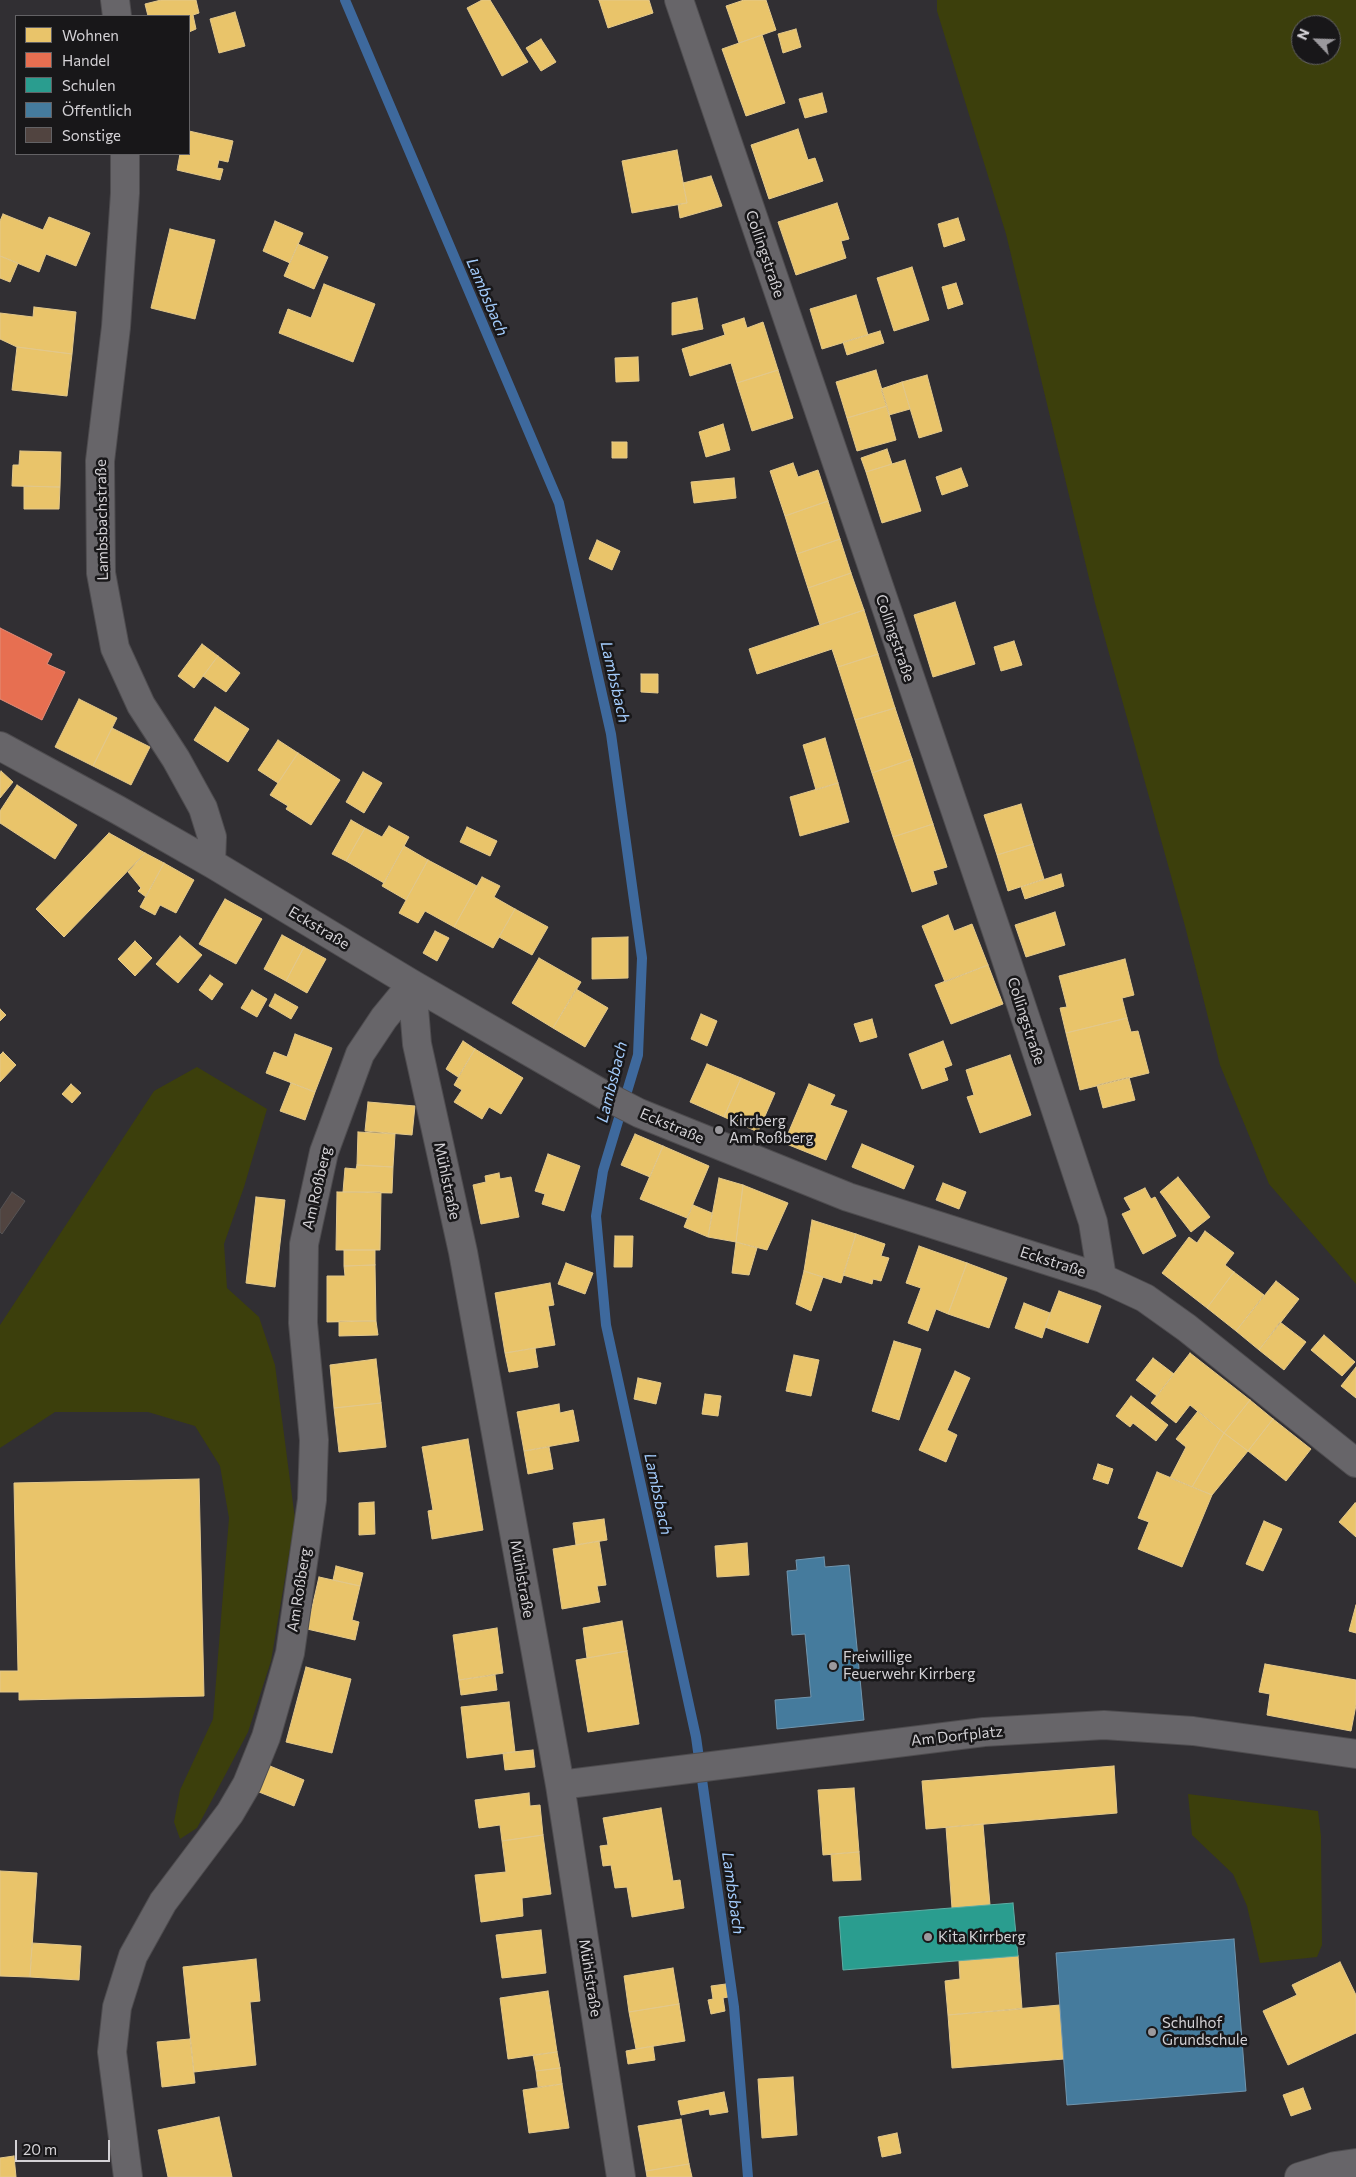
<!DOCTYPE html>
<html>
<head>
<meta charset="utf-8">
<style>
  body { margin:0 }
  #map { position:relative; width:1356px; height:2177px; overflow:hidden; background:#312f33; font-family:Commissioner,sans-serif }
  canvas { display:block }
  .legend { position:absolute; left:15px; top:15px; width:175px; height:140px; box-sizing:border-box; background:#181719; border:1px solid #636265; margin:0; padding:6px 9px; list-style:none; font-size:15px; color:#d4d2d6 }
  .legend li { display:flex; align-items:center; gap:10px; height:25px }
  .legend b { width:25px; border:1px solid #636265 }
  .north { position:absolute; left:1291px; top:15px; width:50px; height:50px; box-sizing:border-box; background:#181719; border:1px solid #636265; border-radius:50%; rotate:294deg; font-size:14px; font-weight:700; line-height:20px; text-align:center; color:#d4d2d6 }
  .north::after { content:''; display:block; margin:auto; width:18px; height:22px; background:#9b999d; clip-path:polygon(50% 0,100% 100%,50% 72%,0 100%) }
  .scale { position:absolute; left:15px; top:2140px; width:95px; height:22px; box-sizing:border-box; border:2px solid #d4d2d6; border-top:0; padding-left:6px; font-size:15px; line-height:18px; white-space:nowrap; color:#d4d2d6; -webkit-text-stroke:4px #181719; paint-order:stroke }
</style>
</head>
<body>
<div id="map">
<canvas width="1356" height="2177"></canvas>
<ul class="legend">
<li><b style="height:14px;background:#e9c46a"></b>Wohnen</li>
<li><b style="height:14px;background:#e76f51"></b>Handel</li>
<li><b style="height:14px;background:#2a9d8f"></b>Schulen</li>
<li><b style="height:14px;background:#457b9d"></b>Öffentlich</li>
<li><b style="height:14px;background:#514440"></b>Sonstige</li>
</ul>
<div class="north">N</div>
<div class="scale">20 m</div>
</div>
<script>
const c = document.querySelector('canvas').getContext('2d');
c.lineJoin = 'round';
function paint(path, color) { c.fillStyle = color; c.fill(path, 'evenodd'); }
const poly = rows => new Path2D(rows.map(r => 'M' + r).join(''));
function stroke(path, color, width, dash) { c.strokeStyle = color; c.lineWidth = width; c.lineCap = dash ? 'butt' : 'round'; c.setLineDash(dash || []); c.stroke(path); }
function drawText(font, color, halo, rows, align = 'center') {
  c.font = font + ' Commissioner,sans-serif'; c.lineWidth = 5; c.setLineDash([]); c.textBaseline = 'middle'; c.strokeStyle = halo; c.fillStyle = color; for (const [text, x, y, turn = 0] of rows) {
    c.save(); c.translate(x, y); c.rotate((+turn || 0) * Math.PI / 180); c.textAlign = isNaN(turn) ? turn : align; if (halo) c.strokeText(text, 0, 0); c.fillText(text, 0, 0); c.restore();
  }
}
paint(poly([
  [937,0,1356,0,1356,1284,1269,1184,1220,1065,1185,926,1095,603,1006,234,937,11],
  [1301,25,1331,25,1331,55,1301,55],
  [197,1067,267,1109,244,1187,224,1244,227,1288,259,1317,275,1365,295,1519,271,1661,248,1732,197,1828,180,1839,174,1822,180,1790,213,1719,229,1518,220,1466,195,1426,148,1412,55,1412,0,1448,0,1325,154,1091],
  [1188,1794,1318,1811,1321,1836,1322,1945,1317,1957,1260,1963,1247,1906,1233,1874,1192,1835]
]), '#3c3f0c');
const homes = poly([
  [161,0,196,0,199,13,193,15,196,29,189,32,189,16,148,16,145,4,161,0],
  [482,0,490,0,528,62,502,76,467,8,482,0],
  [599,0,649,0,653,13,608,28,599,0],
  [744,0,766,0,776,30,739,43,726,6,744,0],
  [235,12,245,46,219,53,210,19,235,12],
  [796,29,801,47,783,53,778,34,796,29],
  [762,35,785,103,746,116,722,49,762,35],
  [541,39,556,62,541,71,526,48,541,39],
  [822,93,827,112,805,118,799,99,822,93],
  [798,129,808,160,815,158,823,181,769,199,751,145,798,129],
  [189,131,233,141,228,162,219,160,217,168,223,169,220,180,177,170,180,154,189,154,189,131],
  [677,150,687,203,632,213,622,161,677,150],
  [711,176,722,206,680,218,678,204,687,203,683,183,711,176],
  [837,203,849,239,841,241,846,258,796,275,778,222,837,203],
  [3,214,43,230,49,217,90,233,76,266,46,254,39,272,0,256,0,221,3,214],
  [958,218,965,240,944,247,938,224,958,218],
  [275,221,303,233,290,263,263,251,275,221],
  [170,229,215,240,195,319,151,308,170,229],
  [298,244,328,257,314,289,284,276,298,244],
  [0,256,18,263,10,282,0,278,0,256],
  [912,267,929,320,894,331,877,278,912,267],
  [956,283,963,304,948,309,942,287,956,283],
  [324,284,375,304,353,362,279,333,288,309,311,318,324,284],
  [856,295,868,335,822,349,810,309,856,295],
  [697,298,703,329,672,335,672,303,697,298],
  [34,307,76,312,72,354,17,347,0,339,0,313,33,317,34,307],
  [744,318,747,328,763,322,778,370,737,383,731,363,690,376,682,349,725,335,722,325,744,318],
  [880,331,884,343,847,355,843,342,880,331],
  [17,347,72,354,67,396,12,390,17,347],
  [638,357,639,381,616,382,615,358,638,357],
  [778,370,793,418,752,431,737,383,778,370],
  [876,370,887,406,847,418,836,382,876,370],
  [927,375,942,431,919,438,902,382,927,375],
  [902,382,910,409,889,415,881,389,902,382],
  [887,406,896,440,857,451,847,418,887,406],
  [723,424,730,450,706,457,699,432,723,424],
  [612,442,627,442,627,458,612,458,612,442],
  [887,449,892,464,866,472,861,458,887,449],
  [20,451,61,452,60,487,12,486,13,465,19,465,20,451],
  [905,460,921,511,882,523,866,472,905,460],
  [793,463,798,477,818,470,828,501,785,516,770,471,793,463],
  [961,468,968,486,942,495,936,477,961,468],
  [734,478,736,498,694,503,691,482,734,478],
  [24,486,60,487,59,509,24,509,24,486],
  [828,501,840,539,797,554,785,516,828,501],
  [840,539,851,573,808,588,797,554,840,539],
  [597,540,620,551,612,570,589,559,597,540],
  [851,573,864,610,820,625,808,588,851,573],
  [955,602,975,664,933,677,914,615,955,602],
  [864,610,878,654,838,667,832,649,757,674,749,649,864,610],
  [1014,641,1022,665,1001,671,994,647,1014,641],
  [202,644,218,656,194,688,178,676,202,644],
  [878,654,895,708,855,720,838,667,878,654],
  [218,656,240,673,226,692,203,676,218,656],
  [641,674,658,674,658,693,641,692,641,674],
  [79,699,117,718,93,766,55,747,79,699],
  [215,707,249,729,228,762,194,740,215,707],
  [895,708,912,759,872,773,855,720,895,708],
  [112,728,150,747,131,785,93,766,112,728],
  [825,738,838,783,816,790,803,745,825,738],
  [278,740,298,753,278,783,258,770,278,740],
  [298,753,340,780,311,825,286,809,288,806,270,795,298,753],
  [912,759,933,824,893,837,872,773,912,759],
  [1,771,13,782,0,798,0,773,1,771],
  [363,772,382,783,364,813,346,802,363,772],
  [838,783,849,822,800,836,790,797,838,783],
  [17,785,77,825,55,859,0,823,0,811,17,785],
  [1021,804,1033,844,997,855,984,815,1021,804],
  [351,820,365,828,346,861,332,854,351,820],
  [933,824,947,867,933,871,937,884,912,892,893,837,933,824],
  [389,826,409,837,384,883,346,861,365,828,382,837,389,826],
  [467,827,497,841,490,856,460,842,467,827],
  [109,833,145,853,64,937,36,909,109,833],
  [1033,844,1044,879,1008,891,997,855,1033,844],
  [404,846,428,860,406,900,382,886,404,846],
  [145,853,164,863,146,897,138,891,141,888,128,872,145,853],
  [428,860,477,886,454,927,425,911,418,923,399,913,428,860],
  [164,863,194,880,176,913,160,905,155,915,140,907,164,863],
  [1061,874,1064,886,1025,899,1021,887,1061,874],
  [482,877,500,886,494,897,515,909,493,948,454,927,482,877],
  [225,899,262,919,236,964,199,944,225,899],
  [515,909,548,927,532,955,499,937,515,909],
  [1055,912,1065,945,1026,957,1015,925,1055,912],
  [948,915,954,931,972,924,988,965,945,982,922,926,948,915],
  [435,931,449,938,437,961,423,953,435,931],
  [282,935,304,947,286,981,264,969,282,935],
  [180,936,202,955,178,983,156,964,180,936],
  [628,937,628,978,592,979,592,938,628,937],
  [135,941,152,958,135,976,118,959,135,941],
  [304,947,326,959,307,993,286,981,304,947],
  [539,958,581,982,553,1028,512,1003,539,958],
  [1125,959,1134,995,1122,998,1127,1018,1066,1033,1060,1008,1067,1007,1059,976,1125,959],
  [988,965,1003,1004,951,1024,935,985,988,965],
  [210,975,223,984,212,1000,199,990,210,975],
  [576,989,608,1008,585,1047,553,1028,576,989],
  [252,990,267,999,257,1017,241,1008,252,990],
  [275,994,298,1007,291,1019,269,1006,275,994],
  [0,1009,6,1015,0,1021,0,1009],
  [701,1014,717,1021,707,1046,691,1039,701,1014],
  [1127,1018,1131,1032,1138,1031,1149,1073,1080,1090,1066,1033,1127,1018],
  [872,1019,877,1037,860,1042,854,1024,872,1019],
  [295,1034,332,1048,315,1092,266,1073,274,1052,287,1057,295,1034],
  [463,1041,475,1049,458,1077,446,1069,463,1041],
  [943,1041,952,1065,944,1068,948,1080,922,1089,909,1054,943,1041],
  [475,1049,523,1078,501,1114,489,1107,482,1119,454,1102,462,1090,454,1085,475,1049],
  [3,1052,16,1065,0,1082,0,1055,3,1052],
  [1010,1055,1031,1115,980,1133,967,1097,974,1095,966,1070,1010,1055],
  [707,1064,741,1078,724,1117,690,1102,707,1064],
  [1129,1077,1135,1100,1103,1108,1097,1085,1129,1077],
  [741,1078,775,1093,758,1132,724,1117,741,1078],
  [291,1083,315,1092,305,1120,280,1111,291,1083],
  [71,1084,81,1093,72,1103,62,1094,71,1084],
  [809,1084,835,1095,830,1105,847,1111,826,1160,784,1143,809,1084],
  [368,1102,415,1106,412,1135,365,1131,368,1102],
  [358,1132,395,1134,393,1167,357,1165,358,1132],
  [635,1134,663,1146,650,1177,621,1165,635,1134],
  [862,1144,914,1166,904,1189,852,1167,862,1144],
  [663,1146,709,1166,687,1218,640,1199,663,1146],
  [548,1154,580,1166,564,1211,542,1204,545,1194,535,1191,548,1154],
  [357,1165,393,1167,392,1193,343,1192,345,1168,356,1169,357,1165],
  [499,1173,500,1179,511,1177,519,1217,481,1224,473,1185,486,1182,485,1176,499,1173],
  [1178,1177,1210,1217,1191,1232,1160,1192,1178,1177],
  [719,1178,743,1185,736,1242,708,1237,719,1178],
  [943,1183,966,1192,959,1209,936,1200,943,1183],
  [743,1185,788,1203,767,1250,736,1242,743,1185],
  [1145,1188,1151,1199,1155,1197,1176,1236,1143,1254,1122,1214,1131,1210,1124,1198,1145,1188],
  [337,1192,381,1192,380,1250,336,1250,337,1192],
  [256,1197,285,1200,275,1287,246,1283,256,1197],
  [693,1205,712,1213,708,1237,684,1227,693,1205],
  [812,1220,856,1234,841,1283,804,1271,812,1220],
  [1205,1231,1234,1253,1225,1265,1234,1272,1207,1308,1162,1273,1189,1237,1197,1243,1205,1231],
  [856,1234,885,1244,881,1256,889,1258,881,1281,873,1279,872,1284,843,1275,856,1234],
  [615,1236,633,1236,632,1267,614,1267,615,1236],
  [736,1242,757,1248,749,1275,732,1273,736,1242],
  [919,1246,967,1263,948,1314,936,1309,928,1331,908,1323,921,1288,906,1283,919,1246],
  [344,1250,375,1250,375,1265,344,1266,344,1250],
  [566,1263,593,1273,585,1294,558,1284,566,1263],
  [967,1263,1007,1278,989,1328,948,1314,967,1263],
  [375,1265,376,1321,327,1322,327,1276,345,1276,344,1266,375,1265],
  [804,1271,823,1277,811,1311,796,1304,804,1271],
  [1234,1272,1264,1295,1236,1331,1207,1308,1234,1272],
  [1276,1281,1299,1299,1259,1350,1236,1331,1276,1281],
  [550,1283,554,1305,548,1306,555,1345,505,1353,495,1293,550,1283],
  [1059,1291,1101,1306,1088,1343,1045,1327,1059,1291],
  [1024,1303,1050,1313,1042,1338,1015,1328,1024,1303],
  [339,1321,376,1321,378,1335,339,1336,339,1321],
  [1280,1322,1306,1342,1284,1370,1259,1350,1280,1322],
  [1324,1335,1355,1362,1342,1376,1311,1350,1324,1335],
  [894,1341,921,1349,899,1420,872,1411,894,1341],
  [535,1348,538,1367,509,1372,505,1353,535,1348],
  [1190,1353,1250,1400,1224,1433,1190,1405,1176,1423,1151,1403,1190,1353],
  [794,1355,819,1360,811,1396,786,1391,794,1355],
  [1153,1358,1174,1374,1157,1396,1136,1380,1153,1358],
  [376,1359,381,1403,334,1408,330,1365,376,1359],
  [1356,1367,1356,1398,1341,1386,1356,1367],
  [955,1371,970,1378,947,1430,957,1435,946,1462,919,1450,955,1371],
  [638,1378,661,1383,656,1404,634,1399,638,1378],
  [705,1394,721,1396,718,1416,702,1414,705,1394],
  [1131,1396,1168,1425,1156,1441,1133,1423,1130,1427,1116,1416,1131,1396],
  [1250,1400,1273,1419,1248,1451,1224,1433,1250,1400],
  [381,1403,386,1447,339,1452,334,1408,381,1403],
  [559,1404,560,1413,573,1410,579,1441,524,1451,517,1412,559,1404],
  [1198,1411,1224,1433,1192,1487,1170,1478,1186,1447,1176,1439,1198,1411],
  [1273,1419,1311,1449,1286,1481,1248,1451,1273,1419],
  [1224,1433,1248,1451,1212,1495,1192,1487,1224,1433],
  [468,1439,483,1530,432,1539,428,1511,433,1510,422,1447,468,1439],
  [549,1447,553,1469,528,1474,524,1451,549,1447],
  [1098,1464,1113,1469,1108,1484,1093,1479,1098,1464],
  [1157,1472,1212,1495,1182,1567,1138,1549,1149,1522,1138,1518,1157,1472],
  [199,1479,204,1696,19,1700,19,1692,0,1692,0,1671,18,1671,14,1483,199,1479],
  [374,1502,375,1534,359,1535,359,1503,374,1502],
  [1355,1503,1356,1503,1356,1537,1339,1522,1355,1503],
  [604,1519,607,1540,576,1545,573,1523,604,1519],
  [1264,1521,1282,1529,1263,1571,1246,1564,1264,1521],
  [599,1541,606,1585,597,1586,600,1602,562,1609,553,1549,599,1541],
  [747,1543,749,1575,717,1577,715,1546,747,1543],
  [336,1566,363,1573,360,1586,333,1580,336,1566],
  [319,1577,360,1586,352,1620,359,1622,355,1640,307,1629,319,1577],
  [1356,1605,1356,1633,1349,1631,1356,1605],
  [622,1621,627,1651,587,1658,583,1628,622,1621],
  [497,1628,503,1673,459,1680,453,1635,497,1628],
  [627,1651,639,1724,588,1732,576,1660,627,1651],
  [1265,1664,1356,1680,1356,1705,1351,1731,1267,1715,1270,1694,1259,1692,1265,1664],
  [306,1667,351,1679,332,1753,286,1742,306,1667],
  [495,1675,497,1690,461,1695,459,1680,495,1675],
  [509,1702,515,1752,467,1758,461,1707,509,1702],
  [533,1750,535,1767,505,1770,503,1753,533,1750],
  [270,1766,304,1780,294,1806,259,1792,270,1766],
  [1114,1766,1117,1813,926,1829,922,1781,1114,1766],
  [854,1788,859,1852,823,1855,818,1790,854,1788],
  [529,1793,530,1806,540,1805,543,1835,502,1841,500,1825,479,1828,475,1800,529,1793],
  [661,1808,673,1881,680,1880,684,1908,632,1917,627,1887,615,1888,611,1865,603,1866,600,1846,608,1845,603,1818,661,1808],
  [983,1824,990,1905,952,1908,946,1827,983,1824],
  [543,1835,551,1894,522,1898,523,1916,481,1922,475,1875,506,1872,502,1841,543,1835],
  [859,1852,861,1880,833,1881,831,1854,859,1852],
  [0,1871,37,1873,30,1977,0,1976,0,1871],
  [541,1930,546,1973,502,1978,496,1935,541,1930],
  [32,1943,81,1946,79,1980,30,1977,32,1943],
  [1018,1956,1022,2009,948,2015,945,1981,960,1979,959,1961,1018,1956],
  [256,1959,260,2001,250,2002,256,2065,194,2072,183,1967,256,1959],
  [1340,1962,1356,1995,1356,2033,1288,2065,1263,2011,1297,1995,1292,1985,1340,1962],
  [673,1968,679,2004,629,2012,624,1976,673,1968],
  [726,1984,728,1997,723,1998,725,2011,711,2014,708,2000,713,1999,711,1986,726,1984],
  [548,1991,557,2052,508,2059,500,1998,548,1991],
  [679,2004,685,2041,636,2049,629,2012,679,2004],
  [1060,2005,1064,2059,952,2068,948,2015,1060,2005],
  [190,2039,195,2083,162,2087,157,2042,190,2039],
  [653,2046,655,2060,628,2064,626,2051,653,2046],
  [557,2052,560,2068,536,2071,533,2055,557,2052],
  [560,2068,562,2084,538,2087,536,2071,560,2068],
  [793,2077,797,2135,762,2138,758,2079,793,2077],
  [562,2084,569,2128,529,2133,523,2090,562,2084],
  [1303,2088,1311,2109,1291,2116,1283,2095,1303,2088],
  [724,2092,728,2112,710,2115,709,2109,681,2115,678,2101,724,2092],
  [219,2117,232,2177,168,2177,158,2130,219,2117],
  [681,2119,689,2164,646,2171,638,2126,681,2119],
  [897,2133,901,2153,882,2157,878,2137,897,2133],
  [14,2156,16,2177,0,2177,0,2158,14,2156],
  [689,2164,692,2177,647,2177,646,2171,689,2164]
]);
paint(homes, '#e9c46a');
stroke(homes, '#e3c88a', 1);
const shops = poly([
  [0,628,52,654,47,664,65,672,42,720,0,699,0,628]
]);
paint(shops, '#e76f51');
stroke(shops, '#e18d79', 1);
const schools = poly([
  [1013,1903,1018,1956,843,1970,839,1917,1013,1903]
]);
paint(schools, '#2a9d8f');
stroke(schools, '#5dada4', 1);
const public = poly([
  [824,1557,825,1567,849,1565,864,1720,777,1729,775,1700,811,1697,805,1634,792,1635,787,1571,797,1570,796,1560,824,1557],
  [1234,1939,1246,2091,1067,2105,1056,1953,1234,1939]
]);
paint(public, '#457b9d');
stroke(public, '#7095ae', 1);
stroke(poly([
  [345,0,559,503,611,734,642,958,638,1055,603,1171,596,1216,606,1325,696,1737,734,2007,748,2177]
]), '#3e699d', 10);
const building = poly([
  [12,1192,25,1201,2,1234,0,1232,0,1210,12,1192]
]);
paint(building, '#514440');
stroke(building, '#575455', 1);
const minor = poly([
  [115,0,117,16],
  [679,0,1002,947,1093,1222,1102,1278],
  [125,154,125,193,116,327,100,461,101,573,115,648,141,705,176,759,203,808,212,837,211,863],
  [0,746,118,810,211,863,412,984,606,1096,639,1113,848,1197,1102,1278,1145,1298,1187,1328,1356,1463],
  [412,984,417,1044,463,1252,560,1785,621,2177],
  [560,1785,984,1732,1104,1725,1193,1731,1356,1754],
  [128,2177,112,2052,117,2007,133,1956,163,1902,230,1813,247,1784,266,1737,290,1653,312,1500,314,1440,303,1323,304,1244,324,1152,360,1054,384,1018,412,984],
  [1299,2177,1335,2166,1356,2163]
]);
stroke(minor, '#4e4c4f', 30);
stroke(minor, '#676569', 28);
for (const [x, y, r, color] of [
  [719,1130,5,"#9b999d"],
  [833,1666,5,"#9b999d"],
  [928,1937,5,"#9b999d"],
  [1152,2032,5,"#9b999d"]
]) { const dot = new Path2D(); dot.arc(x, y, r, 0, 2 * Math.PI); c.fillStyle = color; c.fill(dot); stroke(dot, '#181719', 2); }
drawText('15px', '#d4d2d6', '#181719', [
  ["Collingstraße",765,254,71],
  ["Lambsbachstraße",102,520,-91],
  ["Collingstraße",895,638,71],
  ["Eckstraße",319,928,31],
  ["Collingstraße",1026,1021,72],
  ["Eckstraße",672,1126,23],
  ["Mühlstraße",447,1181,78],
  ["Am Roßberg",317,1188,-77],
  ["Eckstraße",1053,1262,18],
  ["Mühlstraße",522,1579,80],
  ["Am Roßberg",299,1590,-81],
  ["Am Dorfplatz",957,1736,-6],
  ["Mühlstraße",590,1978,81]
]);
drawText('15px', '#d4d2d6', '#181719', [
  ["Kirrberg",729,1121],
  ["Am Roßberg",729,1138],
  ["Freiwillige",843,1657],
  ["Feuerwehr Kirrberg",843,1674],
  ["Kita Kirrberg",938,1937],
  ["Schulhof",1162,2023],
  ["Grundschule",1162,2040]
], 'left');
drawText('italic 16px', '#a3cbfb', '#181719', [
  ["Lambsbach",487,297,67],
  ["Lambsbach",615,682,77],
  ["Lambsbach",612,1082,-76],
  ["Lambsbach",658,1494,78],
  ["Lambsbach",733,1893,82]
]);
</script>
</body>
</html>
